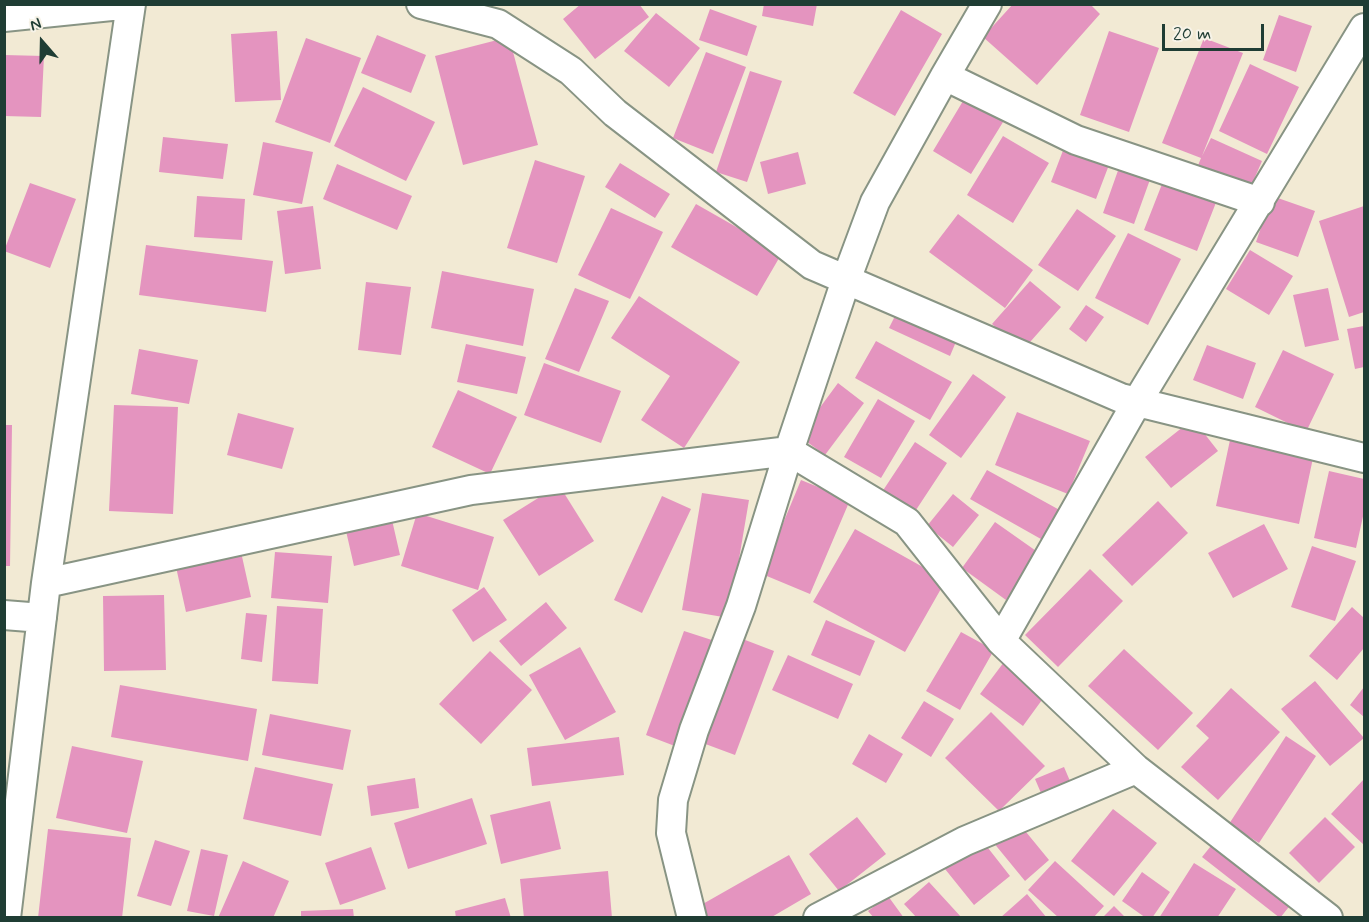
<!DOCTYPE html>
<html>
<head>
<meta charset="utf-8">
<style>
  body { margin:0 }
  #map { position:relative; width:1369px; height:922px; overflow:hidden; background:#f2ead4; font-family:Mynerve,sans-serif }
  canvas { display:block }
  .frame { position:absolute; inset:0; border:6px solid #1f3d34; pointer-events:none }
  .north { position:absolute; left:12px; top:12px; width:60px; height:60px; -webkit-text-stroke:4px #f7f3e8; paint-order:stroke; rotate:340deg; font-size:16px; font-weight:700; line-height:24px; text-align:center; color:#1f3d34 }
  .north::after { content:''; display:block; margin:auto; width:21px; height:27px; background:#1f3d34; clip-path:polygon(50% 0,100% 100%,50% 72%,0 100%) }
  .scale { position:absolute; left:1162px; top:24px; width:102px; height:27px; box-sizing:border-box; border:3px solid #1f3d34; border-top:0; padding-left:8px; font-size:18px; line-height:21px; white-space:nowrap; color:#1f3d34; -webkit-text-stroke:4px #f7f3e8; paint-order:stroke }
</style>
</head>
<body>
<div id="map">
<canvas width="1369" height="922"></canvas>
<div class="frame"></div>
<div class="north">N</div>
<div class="scale">20 m</div>
</div>
<script>
const c = document.querySelector('canvas').getContext('2d');
c.lineJoin = 'round';
function paint(path, color) { c.fillStyle = color; c.fill(path, 'evenodd'); }
const poly = rows => new Path2D(rows.map(r => 'M' + r).join(''));
function stroke(path, color, width, dash) { c.strokeStyle = color; c.lineWidth = width; c.lineCap = dash ? 'butt' : 'round'; c.setLineDash(dash || []); c.stroke(path); }
paint(poly([
  [581,4,639,4,649,17,595,59,563,19],
  [764,4,817,4,813,26,762,16],
  [1013,4,1090,4,1100,14,1037,85,983,37],
  [710,9,757,26,747,56,699,40],
  [901,10,942,34,895,116,853,93],
  [656,13,700,48,669,87,624,51],
  [1279,15,1312,26,1296,72,1263,60],
  [277,31,281,100,235,102,231,34],
  [1109,31,1159,48,1129,132,1080,115],
  [377,35,426,55,411,93,361,73],
  [509,37,538,145,463,165,435,56],
  [306,38,361,58,330,143,275,122],
  [1204,38,1243,53,1202,156,1211,138,1262,161,1249,191,1197,168,1201,158,1162,143],
  [706,52,746,67,713,154,673,138],
  [4,55,44,56,41,117,4,116],
  [1250,64,1299,87,1267,154,1219,131],
  [750,71,782,81,747,182,716,172],
  [363,87,435,122,406,181,334,146],
  [969,91,1008,114,971,174,933,151],
  [1003,136,1049,163,1013,223,967,195],
  [163,137,228,144,223,179,159,172],
  [1067,140,1112,157,1096,199,1051,182],
  [263,142,313,152,302,204,253,195],
  [798,152,806,184,768,194,760,162],
  [535,160,585,176,557,263,507,248],
  [1121,162,1152,174,1134,224,1103,213],
  [620,163,670,194,655,218,605,187],
  [337,164,412,196,397,230,323,199],
  [1164,179,1217,200,1197,251,1144,230],
  [30,183,76,199,50,268,4,251],
  [197,196,245,199,242,240,194,237],
  [1272,196,1315,211,1298,257,1256,242],
  [696,204,782,253,757,296,671,247],
  [313,206,321,269,285,274,277,211],
  [1364,206,1364,312,1349,317,1319,221],
  [611,208,663,232,630,299,578,275],
  [1077,209,1116,236,1078,291,1038,265],
  [958,214,1033,270,1005,308,929,252],
  [1128,233,1181,259,1148,325,1095,298],
  [146,245,273,261,266,312,139,295],
  [1250,250,1293,276,1269,315,1226,289],
  [442,271,534,289,523,346,431,328],
  [1030,281,1061,307,1023,350,992,324],
  [366,282,411,287,401,355,358,350],
  [575,288,609,301,579,372,545,359],
  [1328,288,1339,340,1305,347,1293,295],
  [639,296,740,362,684,448,641,420,670,376,611,338],
  [1086,305,1104,317,1086,342,1069,329],
  [898,310,958,337,950,356,889,328],
  [1364,326,1364,367,1355,369,1347,329],
  [876,341,952,382,930,420,855,378],
  [466,344,526,357,517,394,457,382],
  [1207,345,1256,363,1243,399,1193,380],
  [139,349,198,360,189,404,131,394],
  [1283,350,1334,374,1306,432,1255,407],
  [544,363,621,391,601,443,524,415],
  [973,374,1006,397,961,458,929,435],
  [838,383,864,403,825,455,799,436],
  [458,390,517,417,490,474,432,447],
  [878,399,915,421,881,478,844,457],
  [114,405,178,407,173,514,109,511],
  [1017,412,1090,441,1068,494,995,465],
  [238,413,294,428,282,469,227,455],
  [1193,419,1218,451,1171,488,1145,457],
  [4,425,12,425,10,566,4,566],
  [1230,440,1313,458,1299,524,1216,506],
  [915,442,947,463,914,513,882,492],
  [987,470,1065,513,1048,543,970,499],
  [1329,471,1364,479,1364,512,1356,548,1314,538],
  [801,480,850,500,810,594,762,574],
  [559,485,594,541,539,576,503,520],
  [702,493,749,500,729,618,682,610],
  [953,494,979,515,953,547,927,526],
  [662,496,691,509,642,613,614,600],
  [1158,501,1188,533,1132,586,1102,555],
  [417,513,494,537,478,590,401,566],
  [392,520,400,555,354,566,346,531],
  [995,522,1039,553,1006,600,962,568],
  [1264,524,1288,569,1233,598,1208,553],
  [855,529,946,580,905,652,813,602],
  [1312,546,1356,561,1335,621,1291,607],
  [241,552,251,597,186,612,176,567],
  [275,552,332,556,328,603,271,598],
  [1090,569,1123,601,1058,667,1025,635],
  [484,587,507,620,473,642,452,610],
  [164,595,166,670,104,671,103,596],
  [546,602,567,628,521,666,499,641],
  [277,606,323,609,318,684,272,681],
  [1352,607,1364,618,1364,648,1337,680,1309,656],
  [246,613,267,615,262,662,241,659],
  [826,620,875,641,860,676,811,655],
  [684,631,718,642,680,748,646,735],
  [961,632,994,650,960,710,926,691],
  [740,638,774,651,735,755,700,742],
  [580,647,616,712,565,740,529,675],
  [1124,649,1193,713,1158,750,1088,686],
  [490,651,532,690,481,744,439,704],
  [788,655,853,684,838,719,772,690],
  [1004,662,1047,693,1023,726,980,694],
  [1315,681,1364,738,1330,766,1281,709],
  [120,685,257,709,248,761,111,737],
  [1364,687,1364,717,1350,705],
  [1231,688,1280,732,1218,800,1181,767,1209,738,1196,726],
  [924,701,954,719,931,757,901,738],
  [991,712,1045,766,999,811,945,758],
  [270,714,351,730,343,770,262,755],
  [869,734,903,754,886,783,852,764],
  [1286,736,1316,756,1259,843,1229,824],
  [619,737,624,775,532,786,527,748],
  [72,746,143,761,127,833,56,818],
  [255,767,333,784,321,836,243,819],
  [1064,767,1073,788,1044,800,1035,779],
  [415,778,419,808,371,816,367,786],
  [1364,779,1364,845,1331,814],
  [472,798,487,844,408,869,394,823],
  [550,801,561,849,501,864,490,815],
  [1113,809,1157,843,1114,896,1071,861],
  [857,817,886,854,839,891,809,854],
  [1325,817,1355,847,1319,883,1289,853],
  [1017,821,1049,860,1025,881,993,842],
  [48,829,131,838,122,918,38,918],
  [981,839,1010,876,974,905,945,869],
  [155,840,190,851,171,906,137,896],
  [1215,841,1292,903,1280,918,1202,857],
  [371,847,386,889,340,905,325,863],
  [201,849,228,855,214,916,187,911],
  [789,855,811,894,770,918,708,918,701,905],
  [243,861,289,881,273,918,218,918],
  [1055,861,1104,906,1093,918,1059,918,1028,890],
  [1194,863,1236,889,1217,918,1159,918],
  [608,871,612,918,524,918,520,879],
  [1142,872,1170,892,1152,918,1146,918,1122,901],
  [929,882,962,918,917,918,904,904],
  [1027,894,1047,918,1000,918],
  [888,896,904,918,874,918,868,911],
  [505,898,511,918,456,918,455,911],
  [1114,906,1126,918,1102,918],
  [353,909,354,918,301,918,301,911]
]), '#e494bf');
const minor = poly([
  [421,4,498,24,571,71,615,113,812,265,1121,398,1364,458],
  [4,17,131,4],
  [945,76,1076,140,1260,202],
  [46,583,471,490,789,451,907,522,1001,641,1136,769,1328,918],
  [4,615,42,618],
  [1001,641,1137,402,1364,28],
  [6,918,46,583,131,4],
  [692,918,671,833,673,800,694,730,741,606,789,451,846,280,875,202,945,76,987,4],
  [818,918,965,841,1136,769]
]);
stroke(minor, '#889484', 32);
stroke(minor, '#fff', 28);
</script>
</body>
</html>
